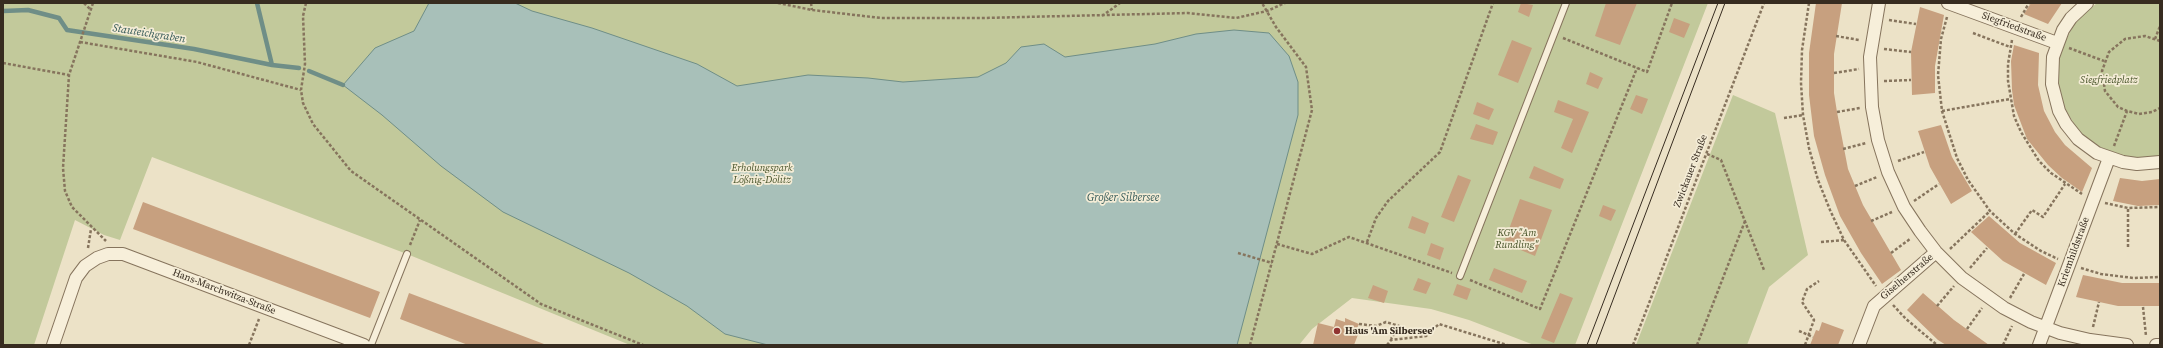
<!DOCTYPE html>
<html>
<head>
<meta charset="utf-8">
<style>
  body { margin:0 }
  #map { position:relative; width:2163px; height:348px; overflow:hidden; background:#ece2c7; font-family:"Source Serif 4",serif }
  canvas { display:block }
  .frame { position:absolute; inset:0; border:4px solid #372c20; pointer-events:none }
</style>
</head>
<body>
<div id="map">
<canvas width="2163" height="348"></canvas>
<div class="frame"></div>
</div>
<script>
const c = document.querySelector('canvas').getContext('2d');
c.lineJoin = 'round';
function paint(path, color) { c.fillStyle = color; c.fill(path, 'evenodd'); }
const poly = rows => new Path2D(rows.map(r => 'M' + r).join(''));
function stroke(path, color, width, dash) { c.strokeStyle = color; c.lineWidth = width; c.lineCap = dash ? 'butt' : 'round'; c.setLineDash(dash || []); c.stroke(path); }
function drawText(font, color, halo, rows, align = 'center') {
  c.font = font + ' "Source Serif 4",serif'; c.lineWidth = 3.5; c.setLineDash([]); c.textBaseline = 'middle'; c.strokeStyle = halo; c.fillStyle = color; for (const [text, x, y, turn = 0] of rows) {
    c.save(); c.translate(x, y); c.rotate((+turn || 0) * Math.PI / 180); c.textAlign = isNaN(turn) ? turn : align; if (halo) c.strokeText(text, 0, 0); c.fillText(text, 0, 0); c.restore();
  }
}
paint(poly([
  [3,3,1708,3,1575,345,1534,345,1469,320,1431,309,1352,298,1312,329,1299,345,630,345,407,254,152,157,120,240,104,235,75,220,34,345,3,345],
  [2097,3,2160,3,2160,156,2136,158,2124,156,2103,149,2084,136,2076,127,2064,107,2058,85,2058,62,2060,51,2076,21],
  [1733,95,1775,113,1808,255,1769,287,1747,345,1636,345]
]), '#c2c99b');
const water = poly([
  [429,3,515,3,532,11,592,28,697,64,737,86,808,75,868,78,903,82,978,77,1006,63,1021,47,1044,44,1065,57,1155,44,1196,34,1234,30,1269,33,1289,56,1298,82,1298,115,1237,345,768,345,725,334,687,306,629,273,503,212,441,166,382,115,343,85,375,48,414,31,429,3]
]);
paint(water, '#a8c0b9');
stroke(water, '#6f8e87', 1);
stroke(poly([
  [257,3,272,65],
  [3,11,28,10,59,18,67,30,194,49,272,65,299,68],
  [309,71,343,85]
]), '#6f8e87', 4.5);
paint(poly([
  [1521,3,1533,5,1529,17,1518,12],
  [1606,3,1637,3,1620,45,1595,36],
  [1816,3,1842,3,1834,54,1834,93,1837,112,1848,169,1863,205,1901,270,1882,284,1861,253,1840,216,1825,175,1814,136,1809,95,1809,53],
  [2031,3,2062,3,2048,24,2024,14],
  [1920,7,1944,15,1935,66,1935,93,1912,95,1911,52],
  [1674,18,1690,24,1684,38,1669,32],
  [1512,40,1532,48,1518,83,1498,75],
  [2014,45,2039,53,2038,85,2044,111,2055,132,2065,145,2092,168,2082,192,2062,178,2048,165,2027,139,2014,105,2012,90,2011,61],
  [1590,72,1603,78,1598,89,1586,84],
  [1636,95,1648,99,1642,114,1630,109],
  [1558,100,1589,112,1572,153,1561,148,1573,119,1554,112],
  [1477,102,1494,109,1489,120,1473,114],
  [1476,124,1498,132,1493,145,1470,139],
  [1941,125,1952,157,1972,191,1951,204,1930,167,1918,131],
  [1534,166,1564,179,1560,189,1529,178],
  [1458,175,1471,180,1454,222,1441,217],
  [2120,178,2142,181,2160,179,2160,205,2138,206,2113,201],
  [1520,199,1552,210,1535,256,1504,243],
  [143,202,380,292,370,318,133,229],
  [1603,205,1616,210,1611,221,1599,216],
  [1412,216,1429,223,1425,234,1408,228],
  [1989,216,2020,243,2056,263,2046,285,2003,261,1971,232],
  [1431,243,1444,248,1440,260,1427,255],
  [1494,268,1527,281,1522,293,1489,280],
  [2083,275,2122,283,2160,283,2160,306,2118,306,2076,297],
  [1418,278,1431,283,1426,294,1413,290],
  [1457,284,1471,289,1467,300,1453,295],
  [1373,285,1388,291,1384,303,1368,298],
  [409,293,544,344,544,345,468,345,400,319],
  [1560,293,1573,298,1554,343,1541,338],
  [1923,293,1954,320,1989,345,1946,345,1938,340,1907,310],
  [1345,318,1359,324,1356,330,1359,332,1354,345,1313,345,1318,323,1334,327,1336,319,1345,322],
  [1822,322,1844,330,1838,345,1810,345,1816,330,1819,331]
]), '#c7a07f');
const lane = poly([
  [1460,276,1566,3],
  [371,345,407,254]
]);
const street = poly([
  [1879,3,1870,57,1872,107,1878,140,1888,172,1904,207,1920,231,1936,252,1962,278,2004,308,2031,322,2060,333,2090,340,2127,345],
  [1948,3,2057,43],
  [2087,3,2071,18,2063,30,2053,57,2052,84,2059,111,2066,124,2078,139,2097,153,2123,162,2137,164,2160,162],
  [53,345,76,278,85,266,97,258,108,254,123,254,364,345],
  [1859,345,1874,306,1936,252],
  [2039,345,2109,158],
  [2156,345,2160,345]
]);
stroke(lane, '#86745d', 8);
stroke(street, '#86745d', 14);
stroke(poly([
  [84,3,91,10],
  [93,3,69,75,63,168,65,191,72,207,106,241],
  [306,3,303,16,305,64,301,90,303,103,313,124,351,171,541,304,643,345],
  [778,3,812,10,881,18,983,18,1188,13,1236,18,1267,11,1285,3],
  [811,3,812,10],
  [1809,3,1802,50,1801,83,1803,115,1809,148,1818,180,1830,210,1844,240,1876,286],
  [1102,16,1120,3],
  [1947,17,1941,39,1938,75,1942,111,1957,158,1968,180,1990,211,2015,234,2041,251,2058,259],
  [2021,17,2029,3],
  [1889,20,1916,24],
  [1973,33,2010,47],
  [1836,36,1859,40],
  [1563,38,1647,72,1672,3],
  [2155,39,2160,26],
  [2012,40,2008,64,2008,81,2014,116,2021,132,2039,161,2051,173,2082,194],
  [2160,41,2145,36,2125,39,2109,52,2102,71,2105,91,2118,107,2127,111,2139,114,2152,112,2160,108],
  [80,42,197,62,301,90],
  [2069,48,2104,61],
  [1884,49,1911,52],
  [3,63,69,75],
  [1834,73,1859,69],
  [1884,81,1911,80],
  [1942,111,2010,99],
  [1837,112,1860,108],
  [1784,118,1803,115],
  [2114,146,2127,111],
  [1843,149,1866,143],
  [1707,154,1721,160,1764,270],
  [1898,161,1924,152],
  [1855,186,1877,177],
  [1914,201,1939,184],
  [2105,203,2128,208,2160,207],
  [1871,221,1892,212],
  [2015,234,2032,210,2043,217,2065,184],
  [1367,242,1376,218,1388,201,1440,152,1493,3],
  [1821,242,1844,240],
  [1277,244,1312,254,1349,237,1452,273],
  [410,245,420,220],
  [2128,247,2128,208],
  [88,248,91,229],
  [1950,249,1990,211],
  [1238,253,1272,263],
  [1891,253,1910,239],
  [1970,268,1987,248],
  [2081,268,2101,274,2133,278,2160,277],
  [1470,280,1540,309,1637,68],
  [2010,298,2024,274],
  [1893,305,1906,319,1937,345],
  [1937,306,1954,286],
  [2143,307,2146,336],
  [1359,324,1376,326,1386,322,1399,326,1391,339],
  [2093,327,2099,302],
  [1967,329,1982,308],
  [1799,331,1813,337],
  [249,345,259,319],
  [1250,345,1312,110,1306,67,1276,27,1262,3],
  [1387,345,1391,340,1426,336,1439,324,1507,345],
  [1633,345,1764,3],
  [1697,345,1745,221],
  [1805,345,1814,320,1802,302,1807,289,1819,281],
  [2003,345,2012,326]
]), '#86745d', 2.5, [3, 2]);
stroke(lane, '#f7efda', 6);
stroke(street, '#f7efda', 12);
stroke(poly([
  [1587,345,1718,3],
  [1596,345,1725,3]
]), '#372c20', 1);
for (const [x, y, r, color] of [
  [1337,331,4,"#913431"]
]) { const dot = new Path2D(); dot.arc(x, y, r, 0, 2 * Math.PI); c.fillStyle = color; c.fill(dot); stroke(dot, '#f4ecd6', 1.5); }
drawText('10px', '#372c20', '#f4ecd6', [
  ["Siegfriedstraße",2014,27,20],
  ["Zwickauer Straße",1691,171,-69],
  ["Kriemhildstraße",2074,252,-70],
  ["Giselherstraße",1907,277,-40],
  ["Hans-Marchwitza-Straße",224,292,21]
]);
drawText('italic 10px', '#465228', '#f4ecd6', [
  ["Siegfriedplatz",2109,80],
  ["Erholungspark",762,168],
  ["Lößnig-Dölitz",762,180],
  ["KGV \"Am",1517,233],
  ["Rundling\"",1517,245]
]);
drawText('bold 10px', '#372c20', '#f4ecd6', [
  ["Haus 'Am Silbersee'",1345,331]
], 'left');
drawText('italic 11px', '#305655', '#f4ecd6', [
  ["Stauteichgraben",149,34,9],
  ["Großer Silbersee",1123,198]
]);
</script>
</body>
</html>
